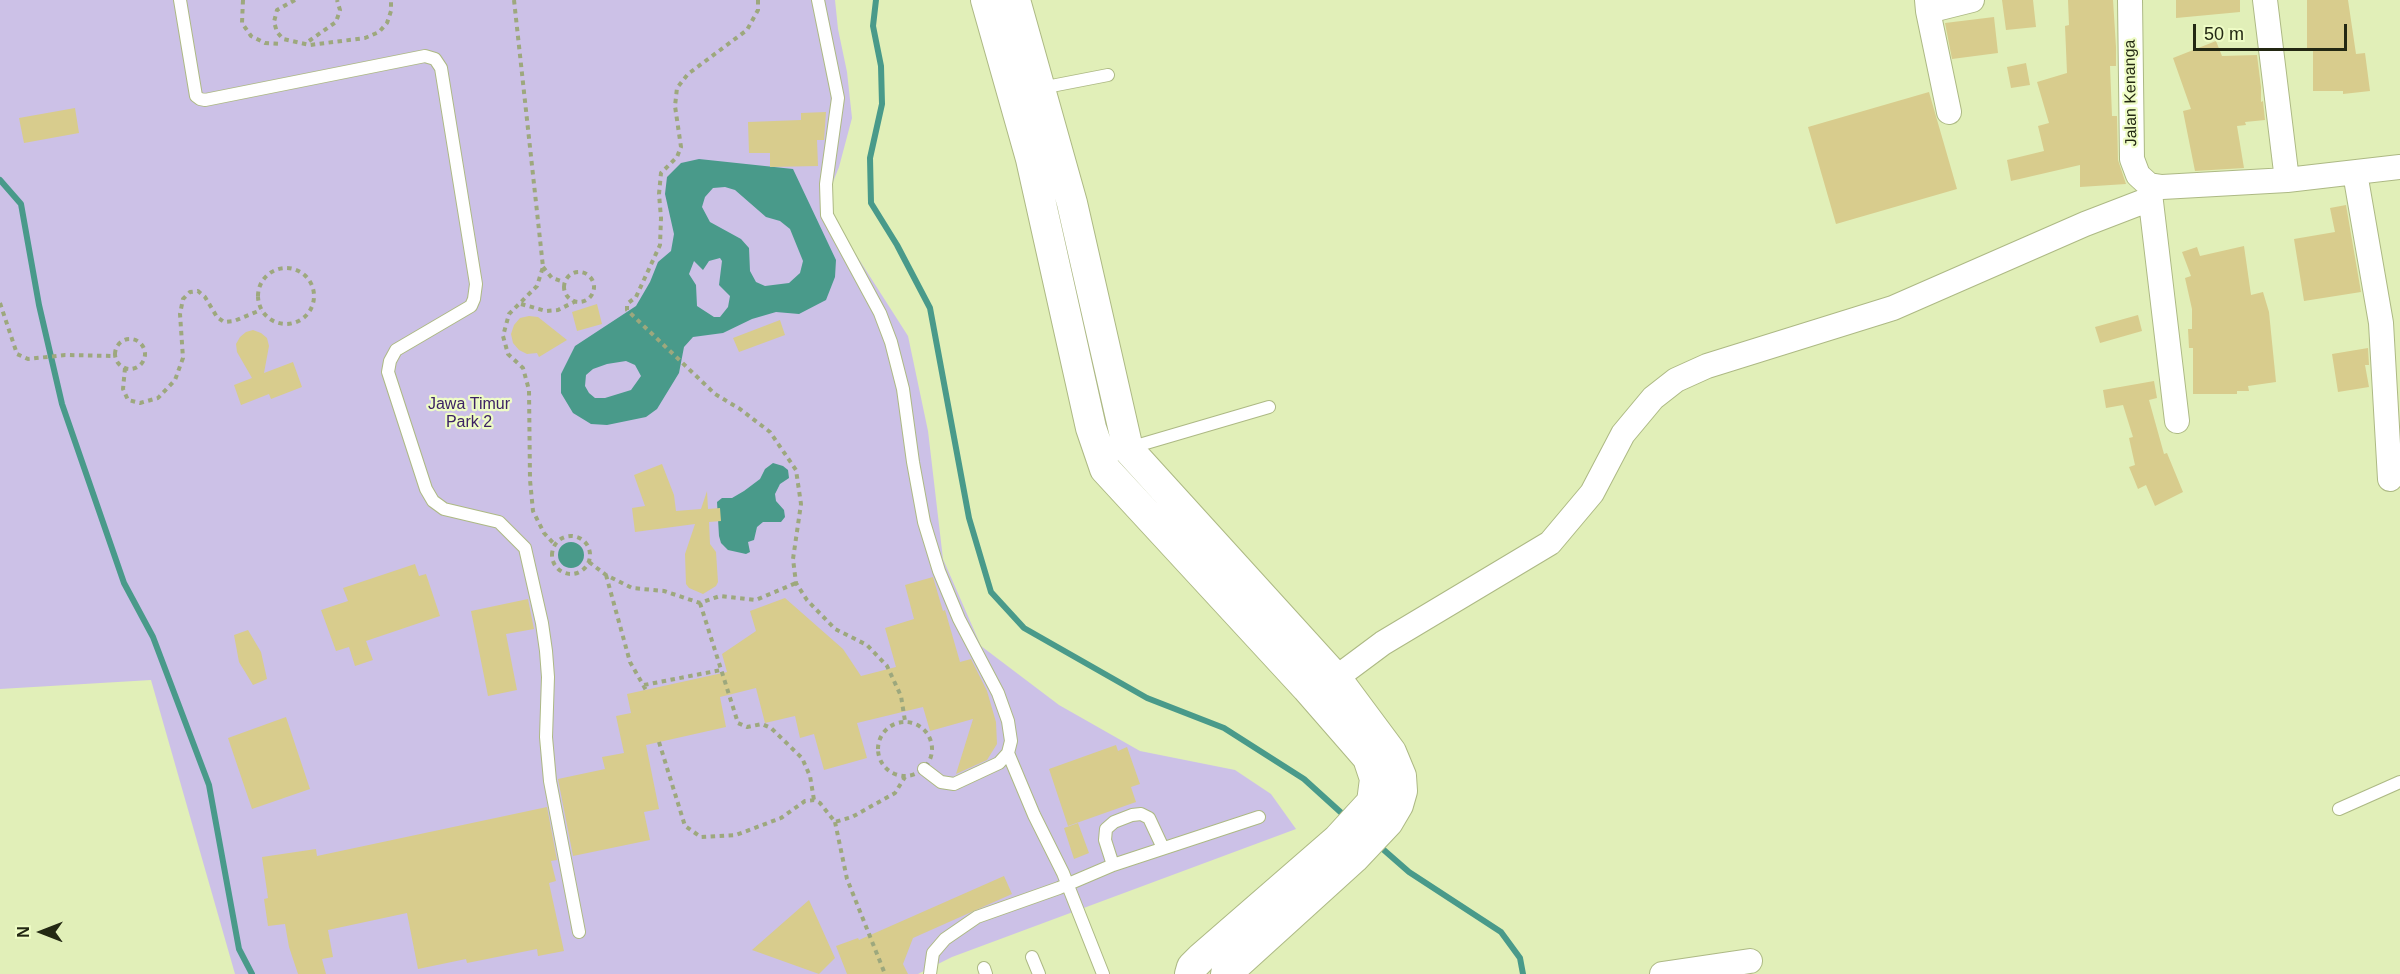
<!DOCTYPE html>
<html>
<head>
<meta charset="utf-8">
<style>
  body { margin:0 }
  #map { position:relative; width:2400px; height:974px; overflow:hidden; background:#e1efb8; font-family:Arial,sans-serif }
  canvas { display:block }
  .north { position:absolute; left:12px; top:902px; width:60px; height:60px; -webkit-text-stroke:4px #eefcc5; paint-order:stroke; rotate:270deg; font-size:16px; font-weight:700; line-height:24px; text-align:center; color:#232813 }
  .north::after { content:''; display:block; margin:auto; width:21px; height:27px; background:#232813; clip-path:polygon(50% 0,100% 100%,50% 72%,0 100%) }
  .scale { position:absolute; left:2193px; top:24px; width:154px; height:27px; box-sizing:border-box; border:3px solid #232813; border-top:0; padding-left:8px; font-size:18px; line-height:21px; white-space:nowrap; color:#232813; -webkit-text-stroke:4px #eefcc5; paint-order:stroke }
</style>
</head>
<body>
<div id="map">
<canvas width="2400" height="974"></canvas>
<div class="north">N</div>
<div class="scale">50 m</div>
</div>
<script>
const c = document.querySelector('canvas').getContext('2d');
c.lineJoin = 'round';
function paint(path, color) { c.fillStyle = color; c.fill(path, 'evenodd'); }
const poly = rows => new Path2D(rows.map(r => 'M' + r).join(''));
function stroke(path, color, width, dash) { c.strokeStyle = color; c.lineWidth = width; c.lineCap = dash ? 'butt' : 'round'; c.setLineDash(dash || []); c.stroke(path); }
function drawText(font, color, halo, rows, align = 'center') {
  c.font = font + ' Arial,sans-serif'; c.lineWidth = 4.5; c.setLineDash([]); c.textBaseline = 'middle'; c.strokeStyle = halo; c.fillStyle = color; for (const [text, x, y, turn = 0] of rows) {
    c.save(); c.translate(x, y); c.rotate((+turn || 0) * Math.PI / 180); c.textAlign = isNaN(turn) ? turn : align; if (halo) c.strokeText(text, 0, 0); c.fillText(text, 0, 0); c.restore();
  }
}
paint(poly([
  [0,0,835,0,838,29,847,72,852,118,839,167,829,192,831,206,837,225,908,336,928,431,943,559,981,646,1059,705,1140,751,1235,770,1271,794,1296,829,952,957,918,974,235,974,151,680,0,689]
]), '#ccc1e7');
paint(poly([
  [699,159,793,169,836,260,835,277,826,300,799,314,776,312,752,319,723,333,693,337,684,347,679,373,657,409,646,417,607,425,591,424,573,413,561,393,561,374,575,346,636,306,650,282,658,262,671,251,674,234,665,194,667,177,681,163],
  [725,187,735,190,766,217,780,221,790,229,803,261,800,273,789,283,765,286,756,282,750,271,749,248,741,239,710,222,702,207,705,197,713,188],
  [720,258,722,261,719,285,730,296,728,307,720,317,714,317,697,306,696,285,689,274,694,261,703,270,709,261],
  [626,361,635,365,641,376,631,390,605,398,595,398,589,393,585,386,586,375,593,369,607,364],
  [773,463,783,466,788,470,789,478,780,484,775,494,776,501,784,510,785,517,781,522,763,522,757,527,754,540,748,542,750,552,746,554,728,550,721,543,719,536,717,502,722,498,732,498,744,491,760,479,765,469],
  '558 555a13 13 0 1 1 26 0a13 13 0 1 1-26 0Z'
]), '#499a8a');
stroke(poly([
  [876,0,873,26,881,66,882,104,870,158,871,203,897,245,930,308,969,518,991,592,1024,628,1147,698,1224,728,1304,779,1347,818],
  [0,180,21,204,39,305,62,404,124,583,153,637,209,785,239,949,252,974],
  [1377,844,1409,872,1501,932,1520,958,1523,974]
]), '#499a8a', 6);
paint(poly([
  [2002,0,2033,0,2036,27,2006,30],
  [2068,0,2113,0,2116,47,2116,66,2110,66,2112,116,2117,116,2118,160,2126,184,2080,187,2080,165,2011,181,2007,160,2044,151,2038,126,2049,123,2037,82,2067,73,2065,26,2069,25],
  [2176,0,2240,0,2240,12,2176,18],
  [2307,0,2348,0,2356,54,2365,53,2370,91,2343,94,2343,91,2313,91,2313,50,2307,50],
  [1994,17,1998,53,1952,59,1945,23],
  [2216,41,2222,56,2257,55,2261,87,2261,102,2263,101,2265,120,2245,122,2246,125,2237,126,2244,168,2195,171,2183,111,2191,109,2173,58],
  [2026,63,2030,85,2011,88,2007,67],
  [1929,92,1957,189,1836,224,1808,127],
  [75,108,79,133,24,143,19,118],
  [826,112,824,140,817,140,818,166,770,167,770,153,749,153,748,122,801,120,801,113],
  [2346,205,2361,292,2304,301,2294,239,2335,232,2330,208],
  [2244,246,2251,295,2263,292,2269,312,2276,382,2248,386,2249,391,2237,391,2237,394,2193,394,2193,348,2189,348,2188,329,2192,329,2192,309,2185,278,2191,276,2182,252,2197,247,2200,256],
  [597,304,602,324,577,331,572,312],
  [2138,315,2142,331,2100,343,2095,327],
  [529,316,538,317,567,340,539,357,537,353,527,354,519,350,513,343,511,334,514,325,520,318],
  [780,320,785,335,739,352,733,338],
  [253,330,261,333,267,338,269,346,264,373,293,362,302,387,271,399,269,394,241,405,234,385,252,378,237,352,236,344,240,337,246,332],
  [2368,348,2369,365,2365,365,2369,387,2338,392,2332,354],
  [2154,381,2157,398,2149,400,2164,454,2167,453,2183,492,2155,506,2146,485,2138,489,2129,467,2135,465,2129,438,2133,437,2123,405,2106,408,2103,390],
  [662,464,674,495,676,511,701,509,707,491,708,509,720,508,721,521,709,522,710,544,716,552,718,582,716,586,703,594,689,588,686,584,685,554,695,524,635,532,632,508,645,506,634,475],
  [415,564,419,576,426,574,440,616,366,641,373,660,355,666,349,647,336,651,321,610,348,601,343,588],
  [933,577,943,611,945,610,960,662,971,659,987,691,996,722,997,744,987,760,956,774,973,719,930,731,923,707,857,723,867,758,824,770,814,734,800,738,795,716,765,723,756,688,720,697,726,727,646,745,659,809,644,812,650,840,573,856,558,779,605,769,602,757,624,753,616,716,631,713,627,694,727,672,722,654,756,631,750,611,785,598,843,649,861,676,896,667,885,628,914,619,905,585],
  [528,599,534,629,506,634,517,690,488,696,471,611],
  [248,630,261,652,267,679,253,685,239,662,234,635],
  [286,717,310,789,252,809,228,738],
  [1116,745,1118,751,1127,747,1140,784,1131,787,1136,802,1068,826,1049,769],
  [547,807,557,860,551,861,556,881,549,883,564,951,538,956,537,949,467,963,466,959,418,969,407,913,328,930,333,957,322,959,326,974,298,974,289,947,285,924,268,926,264,899,268,898,262,857,316,849,317,856],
  [1078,823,1089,853,1074,859,1064,828],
  [1004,876,1012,894,913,938,903,964,908,974,847,974,836,946,858,938,859,940],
  [809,900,835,958,819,974,752,950]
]), '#d8cc8d');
const service = poly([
  [180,0,196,96,200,99,205,100,425,56,435,59,441,68,476,284,474,299,471,306,396,350,390,361,388,372,426,489,433,501,444,509,499,522,525,548,542,623,546,651,548,677,546,737,550,781,579,932],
  [818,0,838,98,826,184,827,215,880,313,891,342,903,389,913,462,924,522,939,571,959,619,998,693,1008,721,1011,741,1008,753,999,763,954,784,941,782,924,769],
  [1041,88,1108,75],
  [1129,448,1269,407],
  [1008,753,1034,815,1063,873,1103,974],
  [2339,809,2400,782],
  [1113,865,1105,840,1106,829,1114,822,1132,815,1141,814,1149,818,1163,848],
  [1032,957,1039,974],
  [984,968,986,974],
  [930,974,933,953,945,939,977,917,1059,888,1113,865,1259,817]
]);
const minor = poly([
  [1927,0,1928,11,1972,0],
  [2130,0,2132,159,2138,175,2149,185,2162,187,2287,180,2400,167],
  [2265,0,2287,180],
  [1928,11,1949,112],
  [2355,173,2381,323,2390,479],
  [2149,185,2177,421],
  [1336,678,1383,643,1550,543,1592,493,1623,434,1653,398,1676,380,1707,366,1893,308,2085,224,2150,199],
  [1662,974,1750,961]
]);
const tertiary = poly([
  [986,0,1031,159,1091,428,1105,469,1307,688,1368,758,1375,779,1372,802,1338,839,1201,958,1192,967,1190,974],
  [1015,0,1072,203,1128,449,1336,678,1391,752,1401,776,1402,791,1398,805,1388,822,1354,858,1226,974]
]);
stroke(service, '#adb984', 14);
stroke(minor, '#adb984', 26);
stroke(tertiary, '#adb984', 32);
stroke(poly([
  [243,0,242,23,251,36,265,43,281,44],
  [295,0,277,10,274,22,277,32,283,39,310,45,365,38,379,32,387,23,391,11,391,0],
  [514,0,543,267,537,286,509,314,503,336,508,354,523,368,529,390,530,480,533,511,544,533,555,545],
  [758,0,758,10,747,30,688,74,677,88,675,106,681,147,677,157,661,173,659,194,661,218,660,245,636,297,627,304,627,310,715,394,740,409,770,432,796,470,801,504,793,559,796,583,807,600,835,629,867,645,887,666,901,696,905,721],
  [309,41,336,22,340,10,337,0],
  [543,267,552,278,564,282],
  '258 296a28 28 0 1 1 56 0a28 28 0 1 1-56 0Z',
  '564 287a15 15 0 1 1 30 0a15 15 0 1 1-30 0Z',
  [0,303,17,354,28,359,65,355,115,356],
  [521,304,546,311,558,310,574,302],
  '115 354a15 15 0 1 1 30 0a15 15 0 1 1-30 0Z',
  [125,368,123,389,128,400,140,403,158,398,175,380,183,358,180,314,183,299,190,292,198,291,205,297,217,317,224,322,234,321,261,310],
  '552 555a19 19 0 1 1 38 0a19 19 0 1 1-38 0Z',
  [589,562,606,575,632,588,664,591,700,603,720,596,756,600,796,583],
  [606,575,630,662,646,690],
  [700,603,738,723,747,727,762,724,771,728,802,758,810,776,814,800],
  [644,685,721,670],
  '878 749a27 27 0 1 1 54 0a27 27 0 1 1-54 0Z',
  [659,742,685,826,701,837,736,835,781,818,805,801,814,800,820,803,835,822,852,817,895,793,905,777],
  [835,822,847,879,885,974]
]), '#9da87d', 4, [4.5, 4.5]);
stroke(service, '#fff', 12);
stroke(minor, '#fff', 24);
stroke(tertiary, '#fff', 30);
drawText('16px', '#232813', '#eefcc5', [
  ["Jalan Kenanga",2131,93,-91]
]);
drawText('16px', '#3c2164', '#eefcc5', [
  ["Jawa Timur",469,405],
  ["Park 2",469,423]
]);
</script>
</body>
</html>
